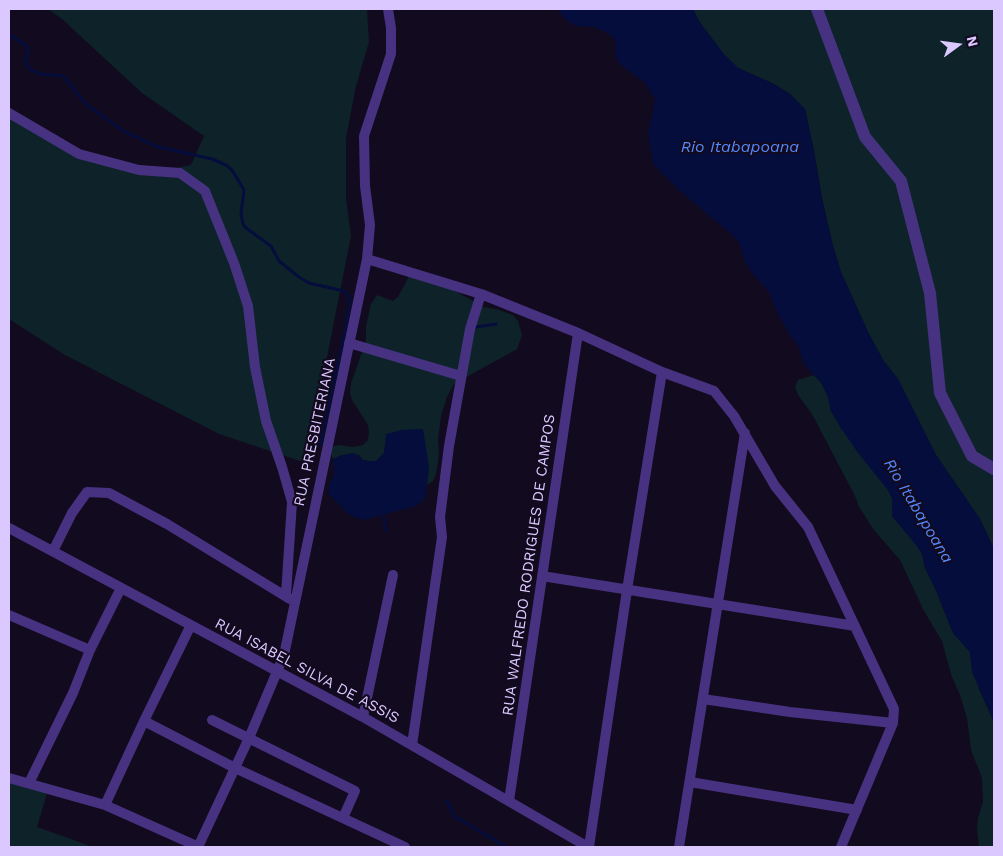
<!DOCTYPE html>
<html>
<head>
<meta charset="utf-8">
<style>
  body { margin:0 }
  #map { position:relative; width:1003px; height:856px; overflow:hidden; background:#120a1e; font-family:"Work Sans",sans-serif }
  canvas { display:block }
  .frame { position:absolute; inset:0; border:10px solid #dbc8ff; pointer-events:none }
  .north { position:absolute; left:933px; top:20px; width:50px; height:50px; -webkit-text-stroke:4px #120a1e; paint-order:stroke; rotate:76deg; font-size:14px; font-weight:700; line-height:20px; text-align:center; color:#dbc8ff }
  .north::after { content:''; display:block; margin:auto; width:18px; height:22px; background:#dbc8ff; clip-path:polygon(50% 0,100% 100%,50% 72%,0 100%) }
</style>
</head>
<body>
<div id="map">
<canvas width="1003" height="856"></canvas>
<div class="frame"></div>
<div class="north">N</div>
</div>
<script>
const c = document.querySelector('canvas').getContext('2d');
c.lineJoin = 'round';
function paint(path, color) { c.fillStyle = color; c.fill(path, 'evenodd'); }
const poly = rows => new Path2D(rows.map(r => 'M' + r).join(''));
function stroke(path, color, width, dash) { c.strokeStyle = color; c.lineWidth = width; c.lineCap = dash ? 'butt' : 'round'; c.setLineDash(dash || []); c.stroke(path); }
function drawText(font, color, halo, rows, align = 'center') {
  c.font = font + ' "Work Sans",sans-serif'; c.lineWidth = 4.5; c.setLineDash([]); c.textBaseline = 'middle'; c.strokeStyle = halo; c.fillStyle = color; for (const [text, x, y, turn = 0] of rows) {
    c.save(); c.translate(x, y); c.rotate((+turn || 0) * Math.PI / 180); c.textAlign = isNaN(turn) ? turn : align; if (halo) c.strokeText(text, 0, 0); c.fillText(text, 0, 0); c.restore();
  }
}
paint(poly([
  [48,9,367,9,369,42,356,86,346,138,346,199,351,236,306,463,219,434,65,355,9,319,9,117,76,150,161,171,191,165,204,136,142,93,62,19],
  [693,9,994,9,994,549,980,519,936,455,898,379,883,360,868,332,841,272,833,246,822,198,814,151,805,109,790,94,774,84,738,68,724,55,699,21],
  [409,276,435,279,483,307,496,309,513,315,518,321,522,335,517,349,454,384,447,397,441,416,438,439,439,454,436,474,433,481,427,485,429,467,387,440,384,453,376,461,368,461,363,460,359,455,342,455,333,459,330,450,334,446,340,445,353,447,363,445,368,440,369,433,368,425,352,400,350,393,351,383,366,341,366,326,371,304,377,295,393,301,398,297],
  [814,375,822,384,828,397,831,411,841,428,888,490,892,498,892,516,917,546,922,554,925,568,935,588,953,633,970,652,971,662,979,689,994,722,994,847,979,847,977,829,978,818,983,802,982,778,971,750,967,718,960,695,952,677,942,641,924,611,900,560,874,530,859,507,855,496,812,414,798,395,795,387,798,380],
  [9,780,47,793,37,827,93,847,9,847]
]), '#0d2329');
paint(poly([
  [557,9,693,9,699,21,724,54,738,68,774,84,790,94,805,109,814,151,822,198,833,246,841,272,868,332,883,360,898,379,936,455,980,519,994,549,994,722,972,672,970,652,953,633,935,588,925,568,922,554,917,546,892,516,892,498,888,490,858,453,841,428,831,411,828,397,822,384,804,364,798,345,791,337,777,312,769,292,752,273,745,262,739,242,730,233,681,192,653,164,648,134,655,100,646,84,620,64,615,56,616,48,614,38,609,34,594,27,576,26,567,21],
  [423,429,429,467,425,499,416,506,364,520,357,518,348,514,329,494,328,488,334,474,333,459,342,455,354,453,363,460,368,461,376,461,384,453,386,434,402,430]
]), '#050d3c');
stroke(poly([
  [9,34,27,46,28,50,25,63,31,70,40,74,63,76,87,105,122,130,155,146,212,159,226,165,232,170,244,190,241,214,243,224,246,228,271,246,279,261,299,277,309,283,344,291,348,295,350,301,346,326,320,445],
  [476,327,496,324],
  [383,512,386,531],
  [447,801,454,816,506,847]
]), '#050d3c', 3);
stroke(poly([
  [9,113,79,154,139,170,180,173,205,191,234,263,248,306,255,367,266,421,282,467,292,502,286,595],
  [367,259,481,294,578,333,662,372,714,391,734,416,775,486,808,527,894,709,893,723,841,847],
  [349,343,461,376],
  [9,528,363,717,588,847],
  [53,551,72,513,87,492,109,493,167,524,290,599],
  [542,576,855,626],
  [9,615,90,650],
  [703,699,790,712,893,723],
  [363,717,393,575],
  [212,720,355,791,343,818],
  [144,721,235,768,405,847],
  [412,745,442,537,440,517,449,446,470,329,481,294],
  [9,778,105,805,199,847],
  [690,782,857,810],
  [29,783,73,693,90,650,121,588],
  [509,801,578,333],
  [105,805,144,721,191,625],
  [198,847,249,738,284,655,367,259,370,225,365,186,364,136,391,54,391,28,388,9],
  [589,847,627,590,662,372],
  [679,847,745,433]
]), '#473281', 10);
stroke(poly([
  [817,9,865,137,901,181,930,293,940,393,972,456,994,469]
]), '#473281', 12);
drawText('15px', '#dbc8ff', '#120a1e', [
  ["RUA PRESBITERIANA",315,432,-78],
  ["RUA WALFREDO RODRIGUES DE CAMPOS",529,565,-82],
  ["RUA ISABEL SILVA DE ASSIS",307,671,28]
]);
drawText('italic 16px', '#5689ff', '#120a1e', [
  ["Rio Itabapoana",740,147],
  ["Rio Itabapoana",918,511,59]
]);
</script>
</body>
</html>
